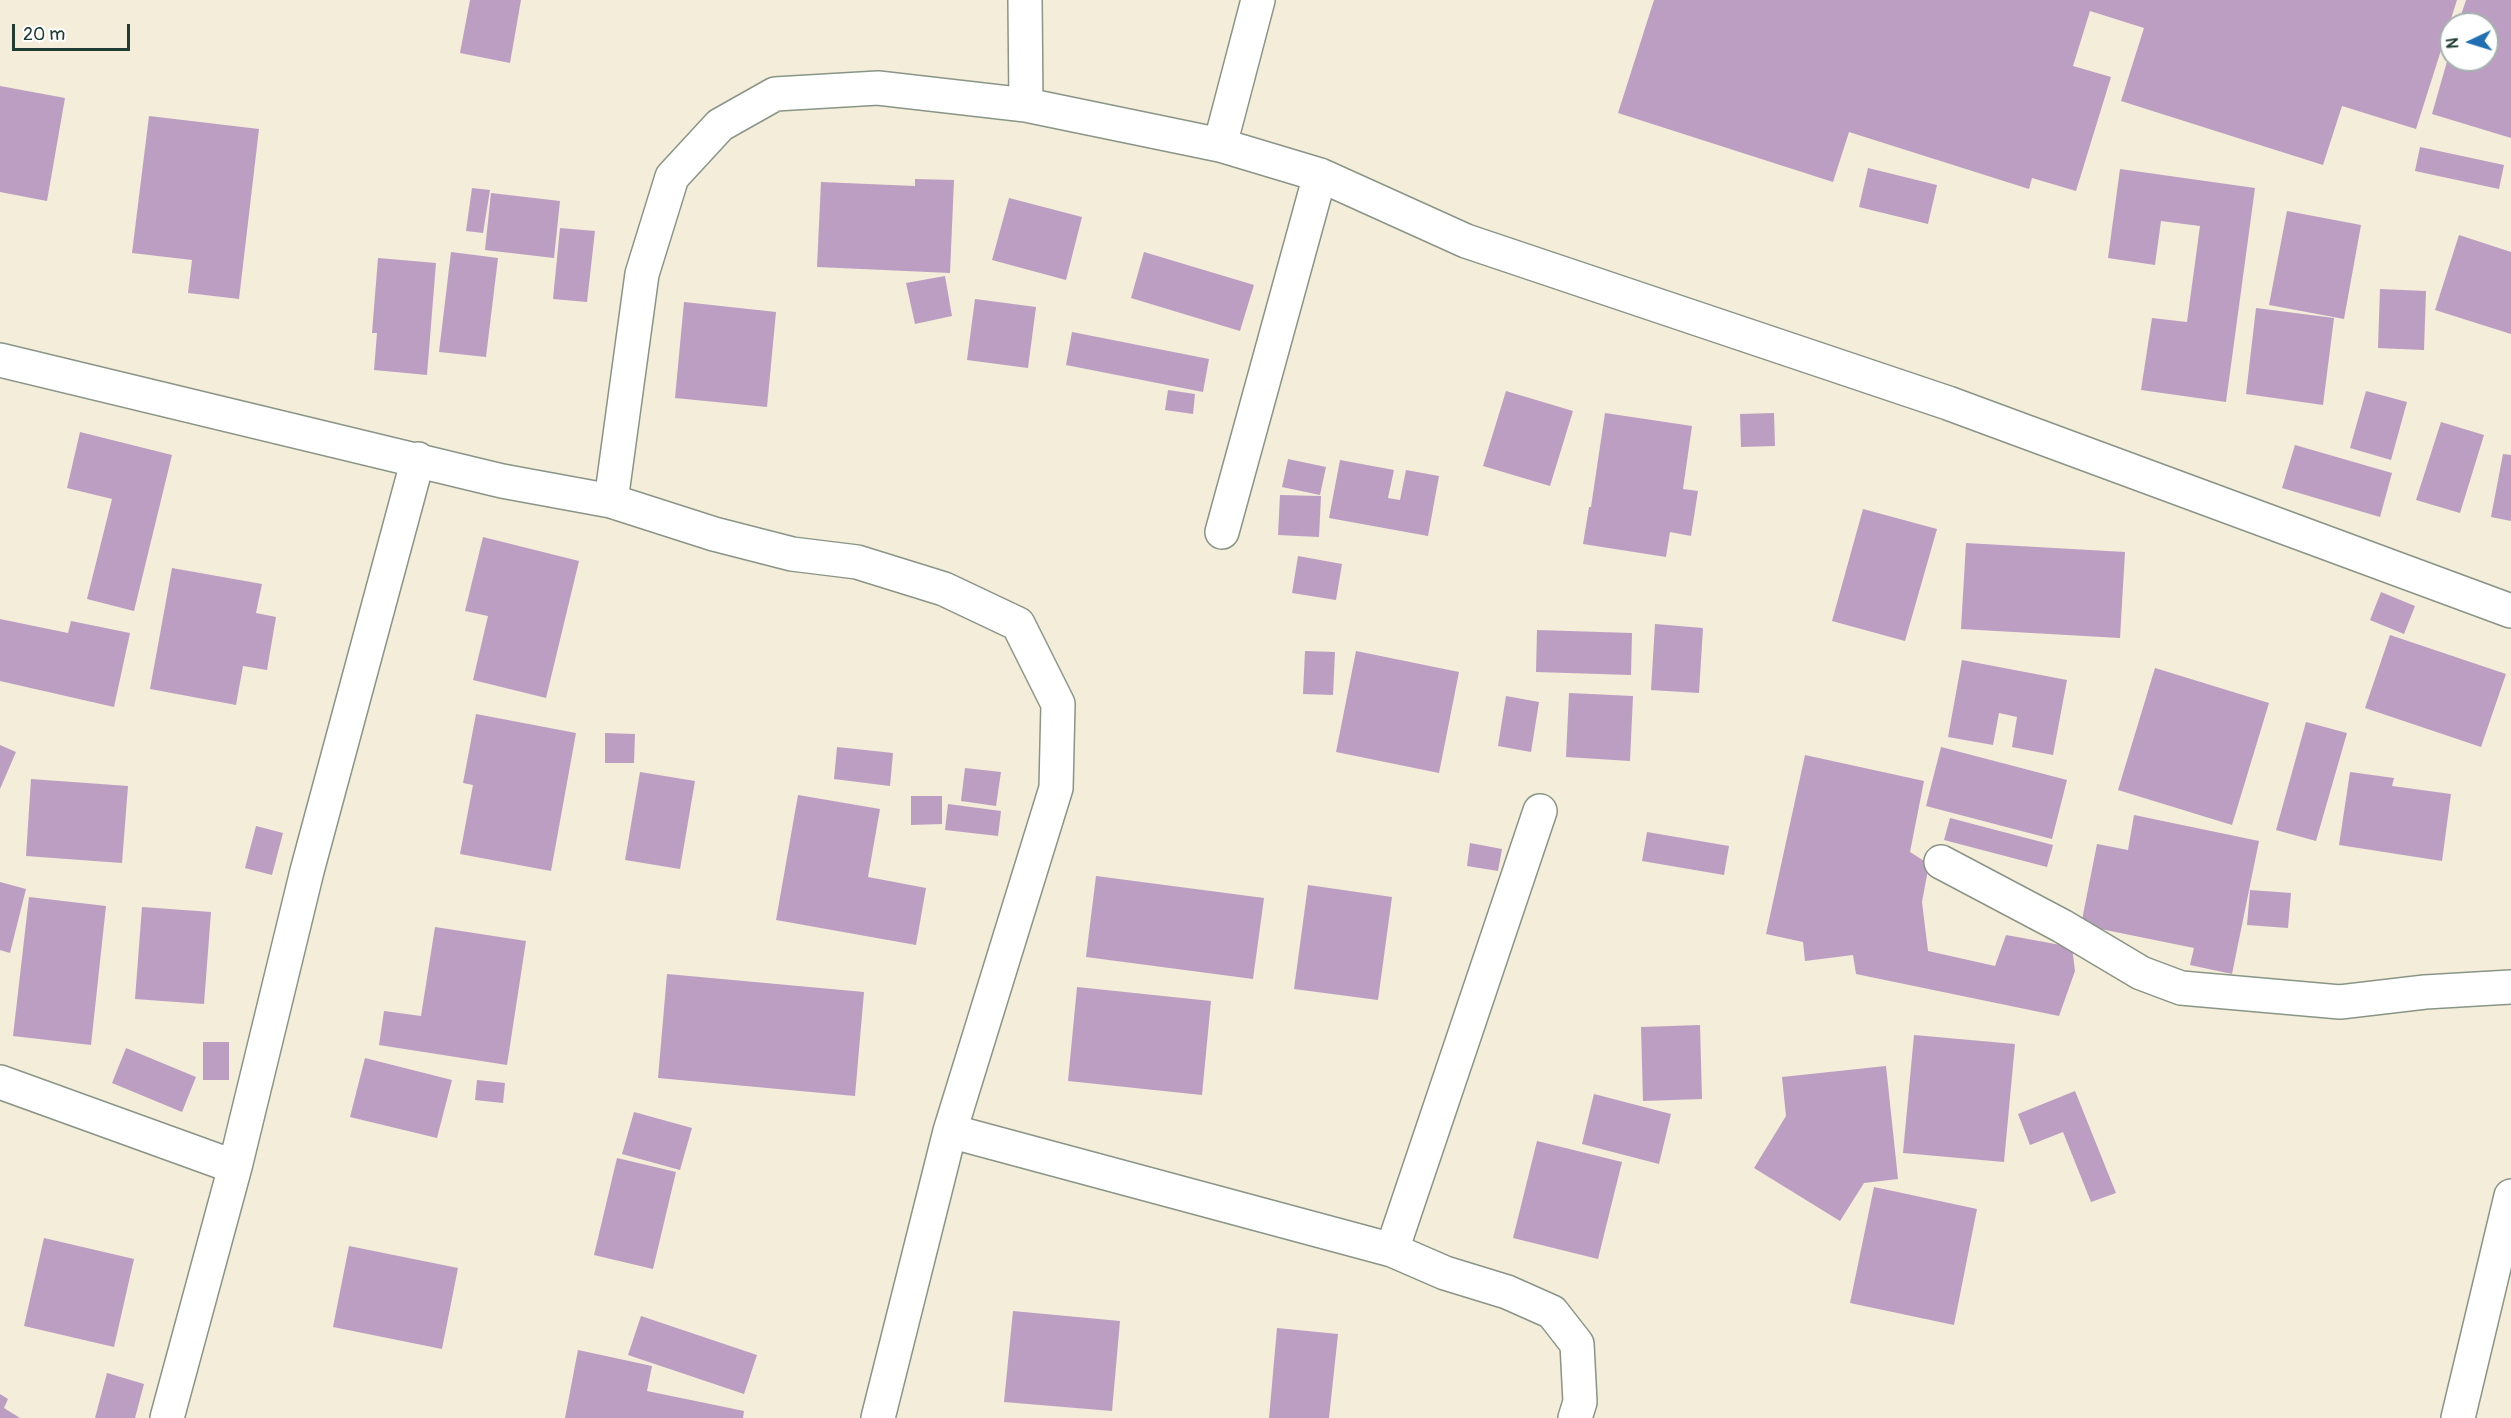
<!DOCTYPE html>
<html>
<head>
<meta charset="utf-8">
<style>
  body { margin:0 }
  #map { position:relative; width:2511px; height:1418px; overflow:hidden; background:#f3edd9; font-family:Pangolin,sans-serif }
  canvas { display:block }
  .north { position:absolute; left:2439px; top:12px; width:60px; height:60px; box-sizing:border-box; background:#fff; border:2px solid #a5b1ae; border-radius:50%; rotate:266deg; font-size:16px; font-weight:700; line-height:24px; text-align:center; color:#1f3d34 }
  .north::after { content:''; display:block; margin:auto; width:21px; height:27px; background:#1f6fb2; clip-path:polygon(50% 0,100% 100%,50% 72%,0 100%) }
  .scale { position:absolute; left:12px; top:24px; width:118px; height:27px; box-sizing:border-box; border:3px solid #1f3d34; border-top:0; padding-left:8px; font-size:18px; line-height:21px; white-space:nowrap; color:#1f3d34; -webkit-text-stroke:4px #fff; paint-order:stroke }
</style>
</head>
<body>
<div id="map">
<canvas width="2511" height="1418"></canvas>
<div class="north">N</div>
<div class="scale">20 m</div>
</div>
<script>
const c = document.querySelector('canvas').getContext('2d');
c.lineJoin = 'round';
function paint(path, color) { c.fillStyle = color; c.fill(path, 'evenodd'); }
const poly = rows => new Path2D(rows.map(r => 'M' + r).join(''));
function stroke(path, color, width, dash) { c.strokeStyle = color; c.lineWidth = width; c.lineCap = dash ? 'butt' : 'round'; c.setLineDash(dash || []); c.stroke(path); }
paint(poly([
  [470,0,521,0,510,63,460,53],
  [1654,0,2457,0,2416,129,2342,106,2323,165,2121,101,2144,28,2090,11,2073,66,2111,77,2076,191,2032,178,2029,189,1849,132,1833,182,1618,113],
  [2466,0,2511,0,2511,138,2432,114,2450,51,2451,60,2487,60,2487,24,2458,24],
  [0,86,65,98,47,201,0,192],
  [149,116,259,129,239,299,188,293,192,260,132,253],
  [2420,147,2504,165,2499,189,2415,171],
  [1868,168,1937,185,1928,224,1859,207],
  [2120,169,2255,188,2226,402,2141,390,2152,318,2187,322,2200,226,2161,221,2155,265,2108,258],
  [915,179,954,180,950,273,817,267,821,182,915,186],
  [472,188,490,190,483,233,466,231],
  [491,193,560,201,554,258,485,250],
  [1009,198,1082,217,1066,280,992,260],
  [2287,211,2361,225,2344,319,2269,305],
  [560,228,595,231,587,302,553,299],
  [2459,235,2511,252,2511,334,2435,310],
  [451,252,498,258,486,357,439,352],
  [1144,252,1254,285,1240,331,1131,298],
  [378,258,436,263,427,375,374,370,377,333,372,333],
  [945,276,952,316,915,324,906,283],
  [2380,289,2426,291,2424,350,2378,348],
  [975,299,1036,307,1028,368,967,360],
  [684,302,776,312,767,407,675,398],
  [2256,308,2334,318,2323,405,2246,394],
  [1072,332,1209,359,1203,392,1066,365],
  [1168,390,1195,394,1193,414,1165,410],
  [1506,391,1573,411,1550,486,1483,466],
  [2366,391,2407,402,2391,460,2350,448],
  [1605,413,1692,426,1683,489,1698,491,1691,536,1670,532,1666,557,1583,544,1589,507,1591,507],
  [1774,413,1775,446,1741,447,1740,414],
  [2441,422,2484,435,2460,513,2416,500],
  [80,432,172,455,134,611,87,599,112,499,67,488],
  [2295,445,2392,473,2380,517,2282,488],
  [2503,454,2511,455,2511,521,2491,517],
  [1288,459,1326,467,1320,495,1282,487],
  [1340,460,1394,470,1388,498,1400,500,1406,470,1439,476,1428,536,1329,518],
  [1280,495,1321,496,1319,537,1278,535],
  [1863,509,1937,529,1905,641,1832,621],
  [483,537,579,561,546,698,473,680,488,616,465,611],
  [1966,543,2125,552,2120,638,1961,629],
  [1298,556,1342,564,1336,600,1292,593],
  [172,568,262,584,256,613,276,617,267,670,243,666,236,705,150,689],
  [2381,592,2415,606,2404,634,2370,620],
  [0,619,68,633,71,621,130,633,114,707,0,681],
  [1655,624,1703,628,1699,693,1651,690],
  [1537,630,1632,633,1631,675,1536,672],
  [2390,635,2506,674,2481,747,2365,708],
  [1305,651,1335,652,1333,695,1303,694],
  [1356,651,1459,672,1439,773,1336,752],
  [1962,660,2067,680,2053,755,2012,747,2017,717,1999,713,1993,745,1948,737],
  [2155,668,2269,703,2232,825,2118,790],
  [1569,693,1633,696,1630,761,1566,757],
  [1506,696,1539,702,1531,752,1498,746],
  [476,714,576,733,551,871,460,854,473,785,463,783],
  [2306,722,2347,733,2316,841,2276,830],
  [605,733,635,734,634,763,605,763],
  [0,745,16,752,0,789],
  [837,747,893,753,890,786,834,779],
  [1941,747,2067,780,2052,839,1926,806],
  [1805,755,1924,781,1910,852,1929,864,1922,902,1928,951,1995,966,2006,935,2072,947,2075,971,2059,1016,1856,974,1853,955,1805,961,1803,942,1766,934],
  [965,768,1001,772,996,806,961,801],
  [640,772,695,781,680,869,625,860],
  [2350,772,2394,778,2392,786,2451,794,2442,861,2339,845],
  [31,779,128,786,122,863,26,856],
  [798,795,880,809,868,877,926,888,916,945,776,920],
  [911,796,942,796,942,824,911,825],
  [948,804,1001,811,998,836,945,830],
  [2134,815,2259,841,2232,974,2190,965,2194,948,2081,925,2097,844,2128,850],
  [1950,818,2053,845,2047,867,1944,840],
  [256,826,283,833,272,875,245,868],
  [1647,832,1729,846,1724,875,1642,861],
  [1470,843,1502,849,1498,871,1467,866],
  [1096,876,1264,898,1253,979,1086,957],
  [0,882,26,889,10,953,0,950],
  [1308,885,1392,897,1378,1000,1294,989],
  [2250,890,2291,893,2288,928,2247,925],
  [29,897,106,906,91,1045,13,1036],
  [142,907,211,912,204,1004,135,999],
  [435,927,526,941,507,1065,379,1045,384,1011,421,1016],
  [667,974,864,992,855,1096,658,1078],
  [1077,987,1211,1001,1202,1095,1068,1081],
  [1700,1025,1702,1099,1643,1101,1641,1027],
  [1914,1035,2015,1044,2004,1162,1903,1153],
  [203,1042,229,1042,229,1080,203,1080],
  [126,1048,196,1077,182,1112,112,1083],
  [365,1058,452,1080,437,1138,350,1117],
  [1886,1066,1898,1179,1864,1183,1840,1221,1754,1168,1786,1116,1782,1077],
  [477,1080,505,1083,503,1103,475,1100],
  [2075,1091,2116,1193,2091,1202,2063,1132,2030,1145,2018,1114],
  [1594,1094,1671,1114,1659,1164,1582,1144],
  [634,1112,692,1128,680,1170,622,1154],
  [1537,1141,1622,1162,1598,1259,1513,1238],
  [617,1158,676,1172,653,1269,594,1255],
  [1874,1187,1977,1209,1954,1325,1850,1303],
  [44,1238,134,1259,114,1347,24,1326],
  [349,1246,458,1268,442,1349,333,1327],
  [1013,1311,1120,1321,1112,1411,1004,1402],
  [641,1316,757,1355,744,1394,628,1355],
  [1277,1328,1338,1334,1329,1418,1269,1418],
  [578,1350,652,1366,647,1391,744,1411,743,1418,565,1418],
  [107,1373,144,1384,135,1418,95,1418],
  [0,1394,8,1399,4,1408,20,1418,0,1418]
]), '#bc9ec3');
const minor = poly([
  [1025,0,1026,105],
  [1220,145,1258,0],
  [0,360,502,481,611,501,714,534,792,554,857,562,944,589,1018,624,1058,704,1056,788,950,1131,878,1418],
  [611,501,642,274,672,177,720,125,775,94,878,88,1026,105,1220,145,1320,175,1466,241,1948,403,2511,611],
  [1222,532,1320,175],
  [1941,862,2062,926,2141,973,2181,988,2340,1002,2425,992,2511,987],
  [0,1082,235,1167],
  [950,1131,1392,1250,1445,1273,1507,1292,1552,1312,1577,1344,1580,1402,1575,1418],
  [1392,1250,1540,811],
  [167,1418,235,1167,307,871,418,459],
  [2458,1418,2511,1196]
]);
stroke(minor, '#899586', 36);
stroke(minor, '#fff', 33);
</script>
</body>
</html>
